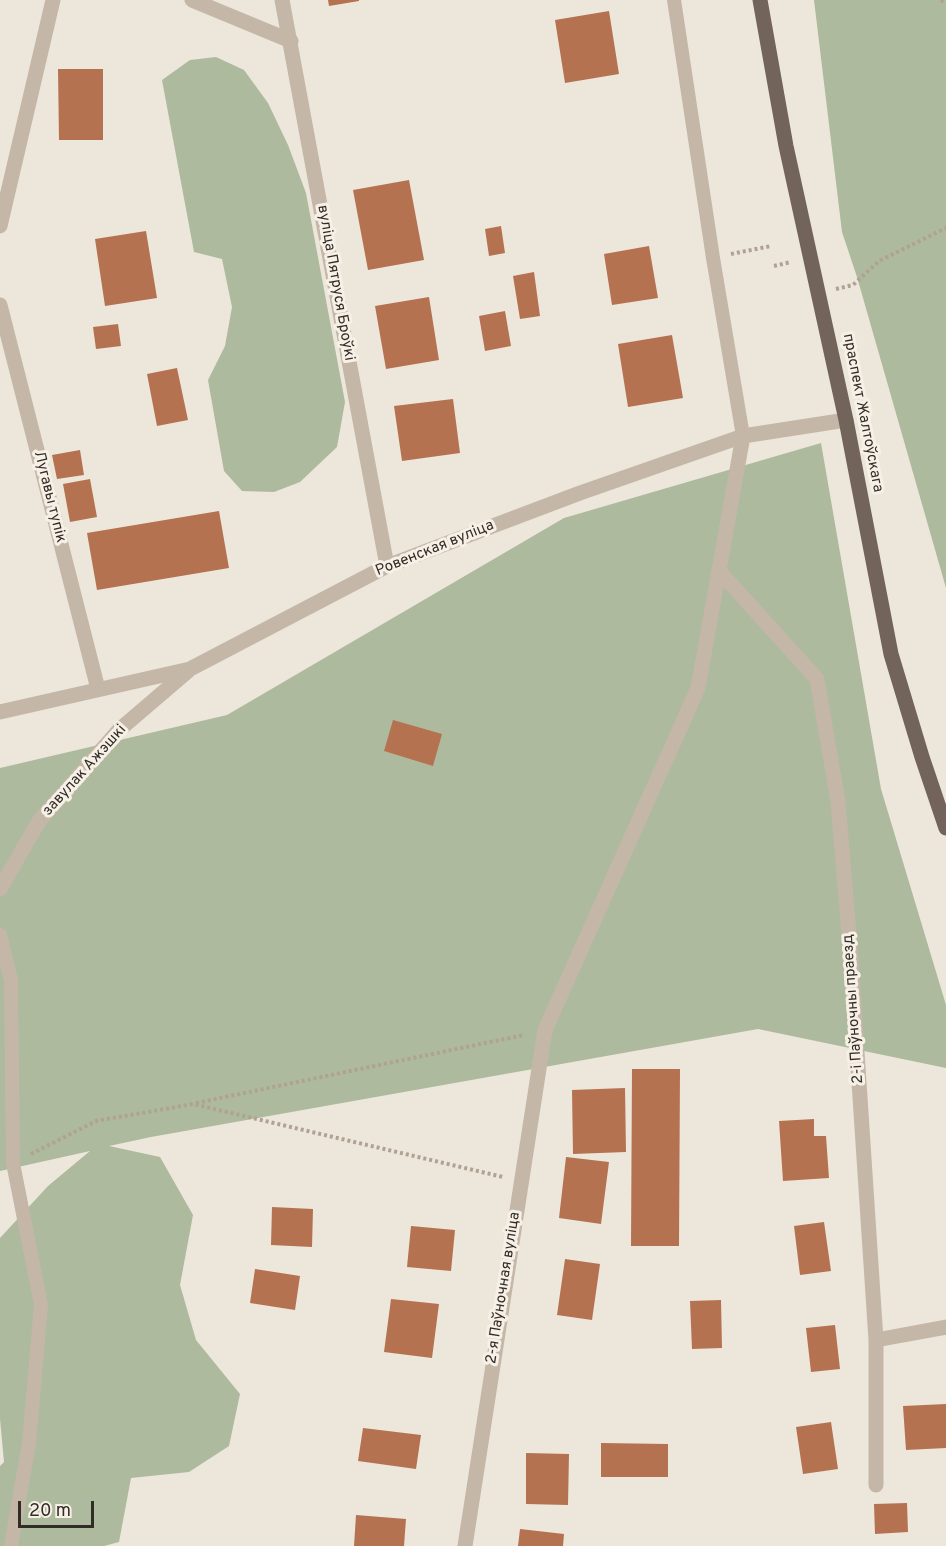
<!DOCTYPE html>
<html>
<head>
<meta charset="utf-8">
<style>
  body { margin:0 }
  #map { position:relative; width:946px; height:1546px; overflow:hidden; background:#ede6db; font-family:Overpass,sans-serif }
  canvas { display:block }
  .scale { position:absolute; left:18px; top:1501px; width:76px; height:27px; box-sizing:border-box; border:3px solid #322c27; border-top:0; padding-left:8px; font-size:18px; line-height:21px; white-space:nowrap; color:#322c27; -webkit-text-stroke:4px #f6f0e6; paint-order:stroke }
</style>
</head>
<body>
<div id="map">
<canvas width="946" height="1546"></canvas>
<div class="scale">20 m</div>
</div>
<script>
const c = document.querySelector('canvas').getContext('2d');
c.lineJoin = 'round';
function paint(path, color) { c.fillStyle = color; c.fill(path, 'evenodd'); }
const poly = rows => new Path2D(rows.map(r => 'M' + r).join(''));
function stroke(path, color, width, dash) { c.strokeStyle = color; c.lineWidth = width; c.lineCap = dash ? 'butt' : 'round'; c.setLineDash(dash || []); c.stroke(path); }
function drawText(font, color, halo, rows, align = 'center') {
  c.font = font + ' Overpass,sans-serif'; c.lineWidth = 6; c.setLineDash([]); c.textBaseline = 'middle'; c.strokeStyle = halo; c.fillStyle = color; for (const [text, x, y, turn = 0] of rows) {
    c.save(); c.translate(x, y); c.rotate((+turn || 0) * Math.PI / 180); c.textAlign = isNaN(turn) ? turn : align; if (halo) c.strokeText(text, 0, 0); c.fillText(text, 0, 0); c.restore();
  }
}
paint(poly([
  [814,0,946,0,946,588,857,277,842,232],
  [216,57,244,70,268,103,288,145,306,193,345,402,337,447,300,482,274,492,242,491,224,471,208,380,225,346,232,307,222,259,194,252,162,80,190,60],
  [821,443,881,789,946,1005,946,1068,758,1029,151,1137,109,1146,160,1157,193,1215,180,1285,196,1340,240,1394,229,1446,189,1472,131,1478,119,1542,104,1546,0,1546,0,1466,4,1462,0,1419,0,1238,48,1186,90,1151,0,1171,0,768,227,715,564,518]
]), '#aeba9d');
paint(poly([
  [328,0,359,0,359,1,329,6],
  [609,11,619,74,565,83,555,20],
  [58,69,103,69,103,140,59,140],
  [409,180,424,260,368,270,353,190],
  [501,226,505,253,489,256,485,229],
  [146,231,157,298,105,306,95,239],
  [649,246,658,298,612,305,604,254],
  [534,272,540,316,520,319,513,276],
  [429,297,439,360,386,369,375,306],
  [505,311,511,346,485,351,479,316],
  [118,324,121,346,96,349,93,327],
  [672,335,683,398,628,407,618,344],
  [177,368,188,420,157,426,147,374],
  [453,399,460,453,402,461,394,406],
  [80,450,84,475,57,479,52,455],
  [90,479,97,517,70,522,63,484],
  [219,511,229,568,97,590,87,533],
  [393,720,442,734,433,766,384,751],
  [632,1069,680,1069,679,1246,631,1246],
  [625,1088,626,1152,573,1154,572,1090],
  [814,1119,814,1136,826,1136,829,1178,783,1181,779,1121],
  [566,1157,609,1162,601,1224,559,1218],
  [272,1207,313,1209,312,1247,271,1245],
  [824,1222,831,1271,800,1275,794,1226],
  [411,1226,455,1230,451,1271,407,1267],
  [565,1259,600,1264,592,1320,557,1315],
  [255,1269,300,1276,295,1310,250,1303],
  [391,1299,439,1304,432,1358,384,1352],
  [721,1300,722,1348,692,1349,690,1301],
  [835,1325,840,1369,811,1372,806,1328],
  [946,1404,946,1448,906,1450,903,1406],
  [831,1422,838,1469,803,1474,796,1427],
  [363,1428,421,1435,416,1469,358,1461],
  [601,1443,668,1444,668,1477,601,1477],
  [526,1453,569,1454,568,1505,526,1504],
  [907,1503,908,1532,875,1534,874,1504],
  [356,1515,406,1519,404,1546,354,1546],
  [520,1529,564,1534,563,1546,518,1546]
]), '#b57251');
stroke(poly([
  [941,0,946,3],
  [731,254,771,246],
  [774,266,791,262],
  [836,289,853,285,879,261,946,228],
  [196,1103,524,1035],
  [31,1154,96,1121,193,1104,503,1177]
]), '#afa293', 4, [3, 3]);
stroke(poly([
  [674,0,713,258,743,436],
  [0,935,11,980,13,1163,41,1305,29,1443,11,1546]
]), '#c4b7a8', 14);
stroke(poly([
  [192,0,291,41],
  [282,0,387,566],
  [0,226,53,0],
  [0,305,98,689],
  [720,572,817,679,838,802,850,946,876,1340,876,1485],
  [0,712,190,669,387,566,580,493,743,436,846,420],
  [0,889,39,821,119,730,188,671],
  [876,1340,946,1327],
  [465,1546,545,1030,698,688,743,436]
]), '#c4b7a8', 15);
stroke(poly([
  [760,0,786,146,846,420,891,654,922,757,946,828]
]), '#72645a', 15);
drawText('15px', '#322c27', '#f6f0e6', [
  ["вуліца Пятруся Броўкі",335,283,80],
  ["праспект Жалтоўскага",862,413,79],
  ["Лугавы тупік",49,497,76],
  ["Ровенская вуліца",435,549,-22],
  ["завулак Ажэшкі",85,771,-48],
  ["2-і Паўночны праезд",854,1009,-94],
  ["2-я Паўночная вуліца",504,1288,-81]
]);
</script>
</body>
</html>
